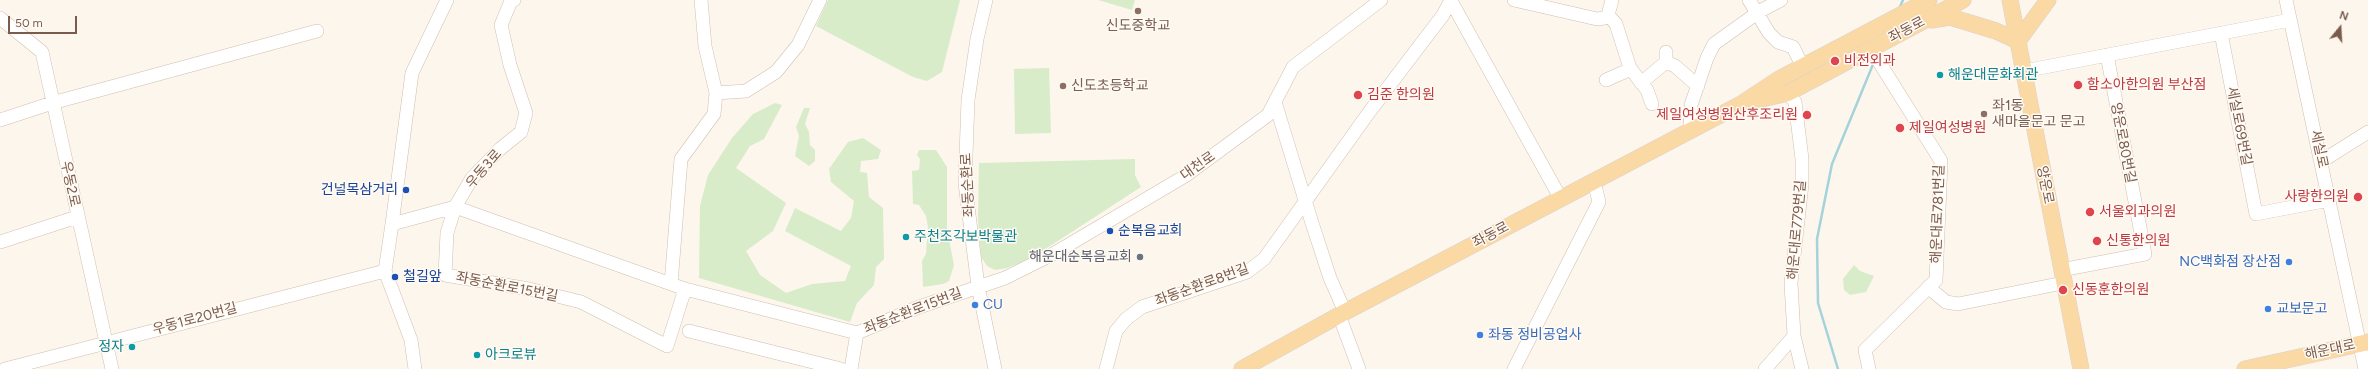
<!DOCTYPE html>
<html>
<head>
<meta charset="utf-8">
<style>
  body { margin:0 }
  #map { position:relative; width:2368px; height:369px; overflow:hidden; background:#fdf6ec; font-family:Figtree,sans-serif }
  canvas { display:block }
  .north { position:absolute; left:2320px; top:8px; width:40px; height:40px; -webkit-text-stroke:3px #fffaf3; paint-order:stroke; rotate:18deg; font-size:11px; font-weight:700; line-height:16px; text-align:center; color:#7a5c4d }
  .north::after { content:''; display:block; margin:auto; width:14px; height:18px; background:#7a5c4d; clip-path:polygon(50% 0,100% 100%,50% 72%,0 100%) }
  .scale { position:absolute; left:8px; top:16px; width:69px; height:18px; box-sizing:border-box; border:2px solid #7a5c4d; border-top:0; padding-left:5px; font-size:12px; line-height:14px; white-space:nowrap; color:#7a5c4d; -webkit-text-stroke:3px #fffaf3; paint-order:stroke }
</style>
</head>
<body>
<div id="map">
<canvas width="2368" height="369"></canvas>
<div class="north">N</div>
<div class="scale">50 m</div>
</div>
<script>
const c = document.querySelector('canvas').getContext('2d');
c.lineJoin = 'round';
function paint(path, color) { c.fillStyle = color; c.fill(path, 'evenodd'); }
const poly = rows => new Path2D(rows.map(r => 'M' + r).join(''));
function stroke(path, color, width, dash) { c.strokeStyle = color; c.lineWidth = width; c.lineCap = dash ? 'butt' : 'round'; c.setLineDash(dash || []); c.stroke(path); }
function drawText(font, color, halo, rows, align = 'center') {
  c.font = font + ' Figtree,"Noto Sans KR",sans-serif'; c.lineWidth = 3; c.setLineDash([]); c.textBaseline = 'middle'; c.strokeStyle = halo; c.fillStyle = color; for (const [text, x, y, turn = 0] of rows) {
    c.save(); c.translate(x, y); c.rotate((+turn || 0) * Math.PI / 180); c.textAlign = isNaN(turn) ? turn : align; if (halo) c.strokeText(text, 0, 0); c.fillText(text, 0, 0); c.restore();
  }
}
paint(poly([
  [828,0,960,0,942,72,927,81,913,77,816,26],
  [1098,0,1135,0,1132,10],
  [1049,68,1051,133,1015,134,1014,69],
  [775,103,782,105,764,139,750,146,736,168,786,203,773,231,746,251,760,275,786,293,812,284,845,281,851,266,785,231,795,208,841,231,851,218,854,201,831,182,829,169,848,142,863,138,881,150,878,159,861,161,860,172,867,173,869,197,883,208,884,259,876,267,874,285,857,303,850,322,699,278,700,206,708,175,732,138,753,114],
  [804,108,810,108,805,124,809,132,810,145,815,150,815,161,809,166,795,156,799,136,796,127],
  [919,150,936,150,947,167,947,229,954,265,949,281,943,284,923,287,922,261,926,254,928,227,926,216,919,205,913,204,912,171,919,170,920,159,917,155],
  [1135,159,1135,175,1141,187,1030,259,1007,268,995,270,987,266,981,257,978,219,979,163],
  [1854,265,1860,271,1874,276,1866,292,1850,295,1844,290,1843,279]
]), '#d8ecc9');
stroke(poly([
  [1899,9,1903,0],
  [1838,369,1818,303,1817,239,1832,164,1874,62]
]), '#a5d3da', 2.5);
const minor = poly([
  [514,0,511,1,501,25,510,65,526,113,521,132,500,149,472,178,455,207,447,233,445,275,529,289,581,302,667,346,685,289],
  [986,0,977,39,968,100,965,183,978,286,995,369],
  [1514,0,1597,19,1605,18,1608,15,1612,0],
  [1749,0,1769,33,1778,42,1793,47,1803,67],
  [2286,0,2365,369],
  [1451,1,1561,199],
  [1608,15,1616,24,1630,68,1647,90,1652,104],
  [0,18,42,52,112,369],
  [2221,33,2256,214,2329,200],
  [1666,52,1666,62,1675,66,1698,86],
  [2024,71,2290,20],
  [1606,80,1631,69],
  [1641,83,1666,62],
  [716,93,746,91,776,72,798,45,820,0],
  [1788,93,1795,102,1802,159,1802,184,1791,283,1794,336,1802,369],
  [1275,102,1312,223,1330,278,1345,312],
  [0,120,52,103,317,31],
  [1690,131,1691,105,1707,58,1714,44,1760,11,1781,0],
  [2322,161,2368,132],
  [455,207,685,289,857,333,919,307,1005,278,1053,254,1185,176,1268,115,1293,67,1381,0],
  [392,224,412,73,447,0],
  [0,242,77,217],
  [2061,270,2145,254,2107,55],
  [671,284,681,159,714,114,716,93,705,46,701,0],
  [1928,287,1946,302,1958,304,2063,283],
  [1339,315,1359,369],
  [689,331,841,369],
  [5,369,385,271],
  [415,369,411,340,385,271,392,224,455,207],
  [851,369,857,333],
  [1106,369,1116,331,1126,319,1142,307,1247,272,1264,259,1370,111,1443,15,1451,0],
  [1514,369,1599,202,1594,181],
  [1765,369,1794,336],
  [1869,369,1865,350,1936,280,1941,161,1871,49]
]);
const major = poly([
  [2010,0,2081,369],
  [1932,20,1950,17,1996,31,2018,41,2048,0],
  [1753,101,1788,93,1963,0],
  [1242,369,1345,312,1741,104,1779,79,1929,0],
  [2245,369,2368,342]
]);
stroke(minor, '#d1beb0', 14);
stroke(major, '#dad1cd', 17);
stroke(minor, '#fff', 13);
stroke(major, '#fbd9a5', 16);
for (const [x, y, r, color] of [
  [1138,11,4,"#8d6e63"],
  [1835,61,5,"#e0444e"],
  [1940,75,4,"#0f9aa8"],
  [2078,85,5,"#e0444e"],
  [1063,86,4,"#8d6e63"],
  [1358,95,5,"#e0444e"],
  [1984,114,4,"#8d6e63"],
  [1807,115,5,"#e0444e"],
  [1900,128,5,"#e0444e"],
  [406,190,4,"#1a4fb4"],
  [2358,197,5,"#e0444e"],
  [2090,212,5,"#e0444e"],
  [1110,231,4,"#1a4fb4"],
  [906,237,4,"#0f9aa8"],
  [2097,241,5,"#e0444e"],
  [1140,257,4,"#6b7280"],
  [2289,262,4,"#3f7fe0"],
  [395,277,4,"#1a4fb4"],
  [2063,290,5,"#e0444e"],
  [975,305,4,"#3f7fe0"],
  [2268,309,4,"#3f7fe0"],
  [1480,335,4,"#3f7fe0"],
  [132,347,4,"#0f9aa8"],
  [477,355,4,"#0f9aa8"]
]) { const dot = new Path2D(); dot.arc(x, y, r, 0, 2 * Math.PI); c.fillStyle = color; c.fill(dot); stroke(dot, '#fffaf3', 1.5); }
drawText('14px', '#785e54', '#fffaf3', [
  ["신도중학교",1138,26,"center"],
  ["신도초등학교",1071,86],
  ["좌1동",1992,106],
  ["새마을문고 문고",1992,122]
], 'left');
drawText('14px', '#7a5c4d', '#fffaf3', [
  ["좌동로",1907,30,-28],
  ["세실로69번길",2239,126,79],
  ["양운로80번길",2123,143,79],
  ["세실로",2319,149,78],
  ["대천로",1198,166,-35],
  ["우동3로",484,169,-49],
  ["우동2로",70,184,78],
  ["좌동순환로",968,185,-93],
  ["양운로",2045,185,79],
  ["해운대로781번길",1938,214,-88],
  ["해운대로779번길",1797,230,-85],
  ["좌동로",1491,235,-28],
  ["좌동순환로8번길",1202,285,-20],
  ["좌동순환로15번길",507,287,11],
  ["좌동순환로15번길",913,311,-21],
  ["우동1로20번길",195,319,-15],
  ["해운대로",2330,350,-12]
]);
drawText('14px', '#be3a42', '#fffaf3', [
  ["비전외과",1844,61],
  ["함소아한의원 부산점",2087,85],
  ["김준 한의원",1367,95],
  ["제일여성병원산후조리원",1798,115,"right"],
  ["제일여성병원",1909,128],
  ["사랑한의원",2349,197,"right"],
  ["서울외과의원",2099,212],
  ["신통한의원",2106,241],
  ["신동훈한의원",2072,290]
], 'left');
drawText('14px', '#0d838f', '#fffaf3', [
  ["해운대문화회관",1948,75],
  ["주천조각보박물관",914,237],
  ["정자",124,347,"right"],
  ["아크로뷰",485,355]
], 'left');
drawText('14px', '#164399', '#fffaf3', [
  ["건널목삼거리",398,190,"right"],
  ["순복음교회",1118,231],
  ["철길앞",403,277]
], 'left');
drawText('14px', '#5b616d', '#fffaf3', [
  ["해운대순복음교회",1132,257]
], 'right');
drawText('14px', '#366cbe', '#fffaf3', [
  ["NC백화점 장산점",2281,262,"right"],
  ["CU",983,305],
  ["교보문고",2276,309],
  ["좌동 정비공업사",1488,335]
], 'left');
</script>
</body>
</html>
